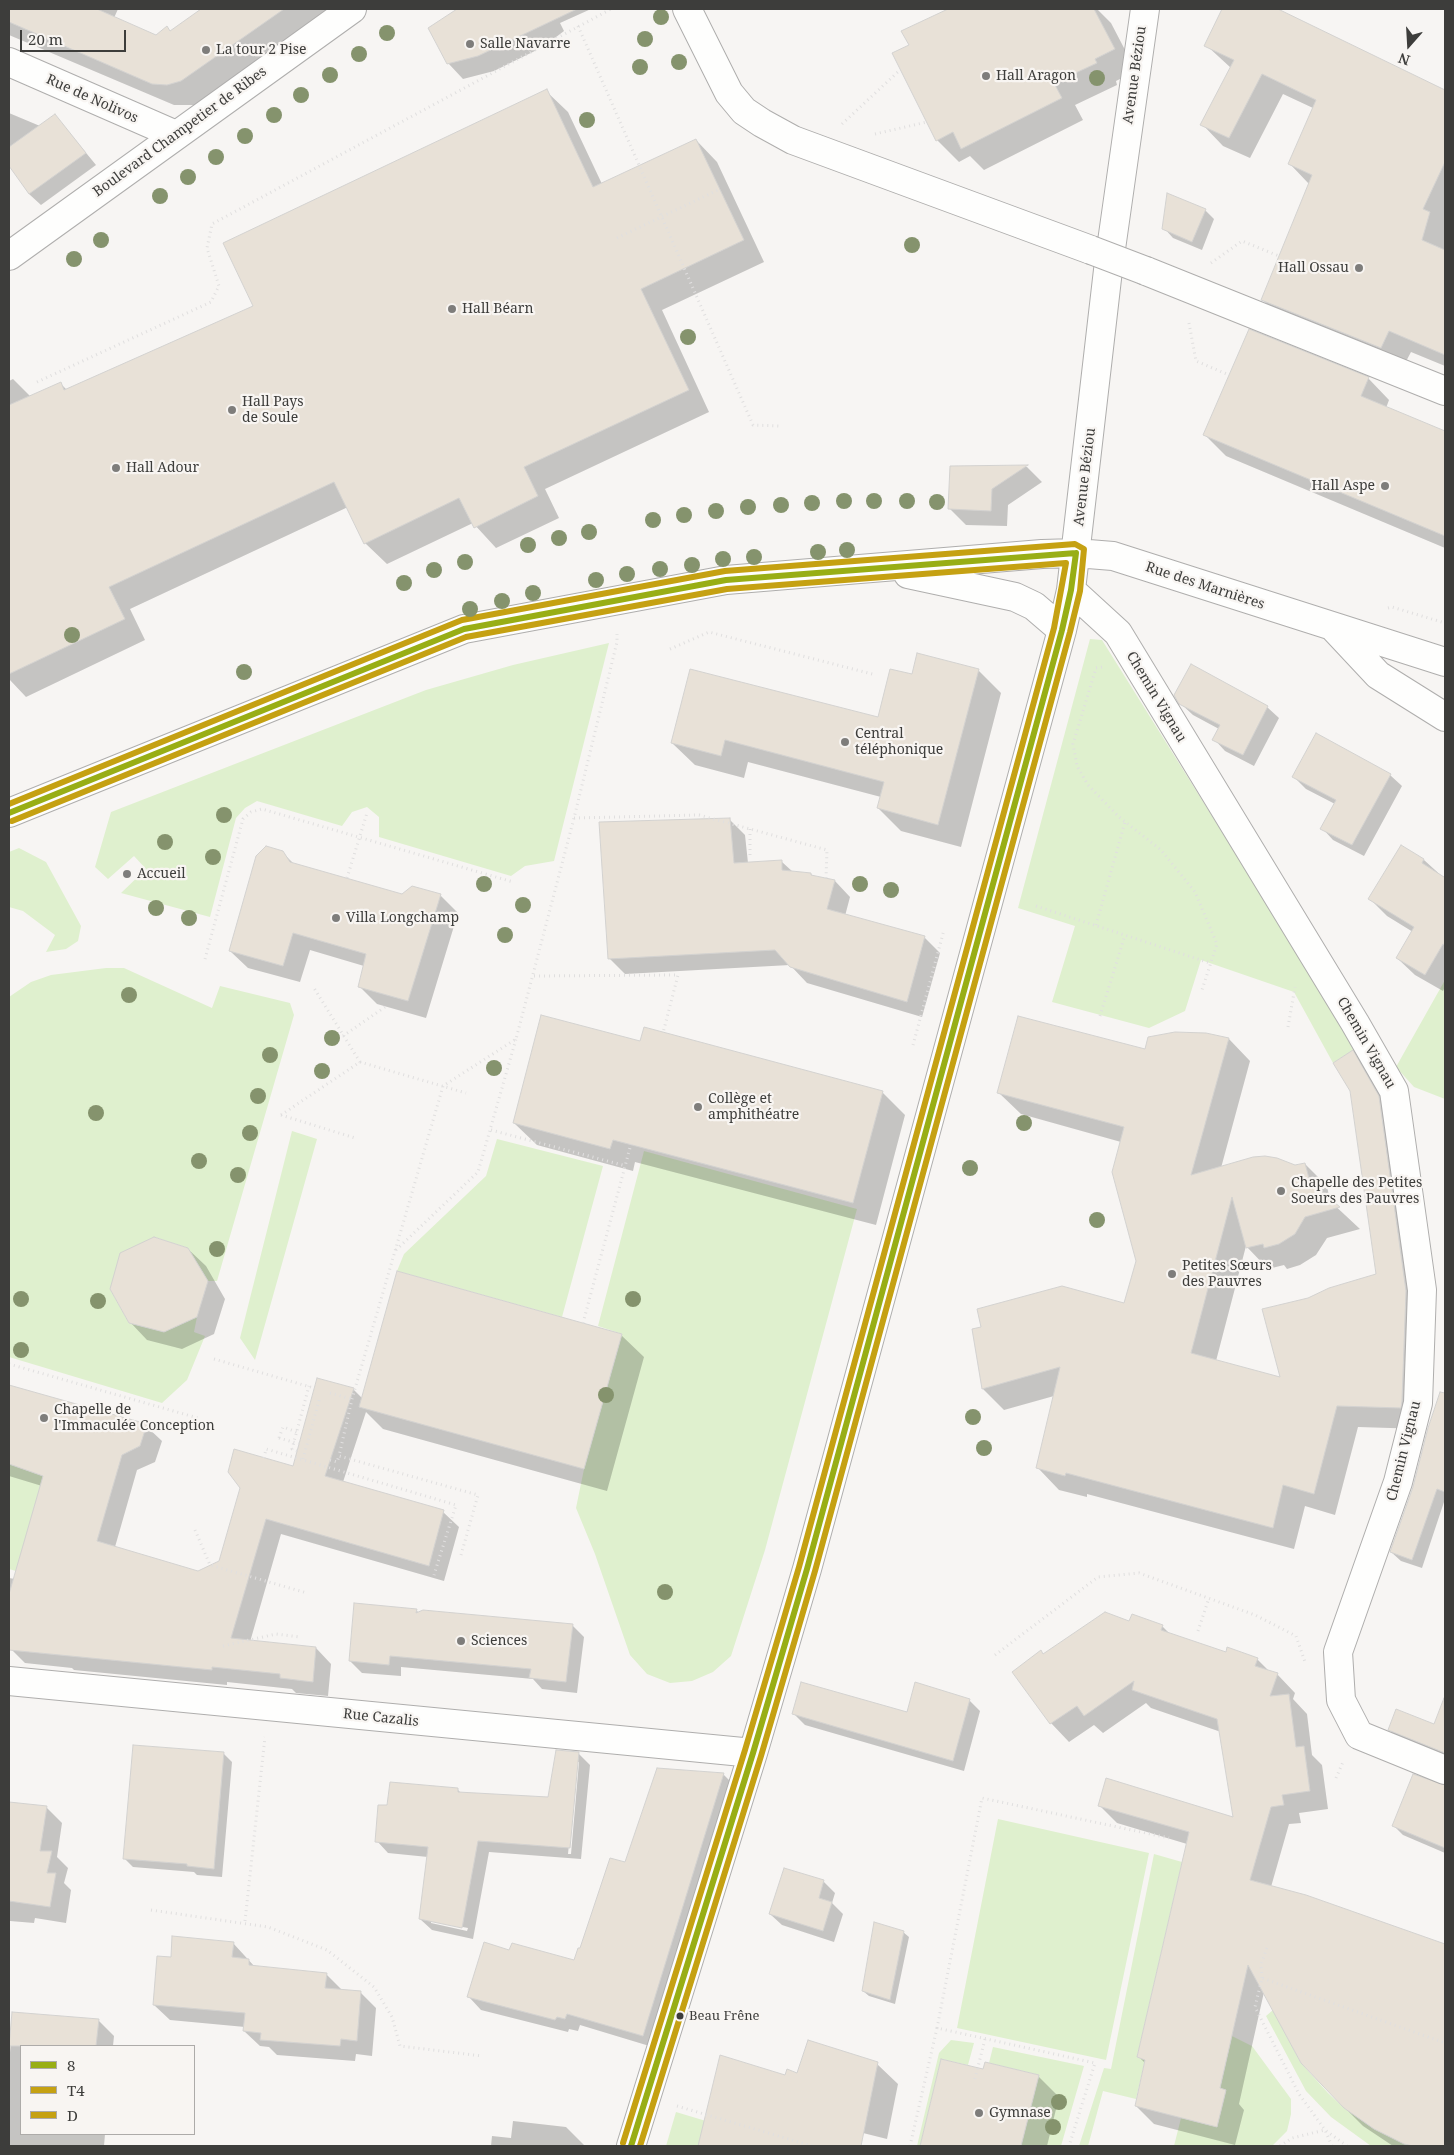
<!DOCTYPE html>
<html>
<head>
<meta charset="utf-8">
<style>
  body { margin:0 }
  #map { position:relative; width:1454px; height:2155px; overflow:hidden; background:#f7f5f3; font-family:"Noto Serif",serif }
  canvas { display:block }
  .frame { position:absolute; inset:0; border:10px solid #3d3d3b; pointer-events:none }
  .legend { position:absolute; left:20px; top:2045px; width:175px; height:90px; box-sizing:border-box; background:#f8f5f2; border:1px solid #adaba9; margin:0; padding:6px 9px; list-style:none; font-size:15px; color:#3d3d3b }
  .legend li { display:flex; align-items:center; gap:10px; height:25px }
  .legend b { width:25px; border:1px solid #adaba9 }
  .north { position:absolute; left:1384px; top:20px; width:50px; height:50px; -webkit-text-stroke:4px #f8f5f2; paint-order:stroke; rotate:199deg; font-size:14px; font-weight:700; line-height:20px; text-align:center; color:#3d3d3b }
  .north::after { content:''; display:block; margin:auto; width:18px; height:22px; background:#3d3d3b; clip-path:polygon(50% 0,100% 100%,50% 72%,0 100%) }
  .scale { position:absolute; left:20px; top:30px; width:106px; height:22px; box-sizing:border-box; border:2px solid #3d3d3b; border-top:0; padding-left:6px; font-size:15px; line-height:18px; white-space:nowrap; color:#3d3d3b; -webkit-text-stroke:4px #f8f5f2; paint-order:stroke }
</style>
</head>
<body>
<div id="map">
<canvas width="1454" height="2155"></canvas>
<div class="frame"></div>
<ul class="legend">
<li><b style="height:6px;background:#98ae15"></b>8</li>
<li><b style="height:6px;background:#c5a112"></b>T4</li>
<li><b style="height:6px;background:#c5a112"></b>D</li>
</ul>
<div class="north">N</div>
<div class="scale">20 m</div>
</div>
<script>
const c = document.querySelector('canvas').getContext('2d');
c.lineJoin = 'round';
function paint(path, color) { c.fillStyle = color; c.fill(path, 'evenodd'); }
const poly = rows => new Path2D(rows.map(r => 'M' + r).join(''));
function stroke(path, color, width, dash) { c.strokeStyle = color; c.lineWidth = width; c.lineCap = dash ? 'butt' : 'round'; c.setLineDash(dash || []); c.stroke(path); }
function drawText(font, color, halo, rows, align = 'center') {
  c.font = font + ' "Noto Serif",serif'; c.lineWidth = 4.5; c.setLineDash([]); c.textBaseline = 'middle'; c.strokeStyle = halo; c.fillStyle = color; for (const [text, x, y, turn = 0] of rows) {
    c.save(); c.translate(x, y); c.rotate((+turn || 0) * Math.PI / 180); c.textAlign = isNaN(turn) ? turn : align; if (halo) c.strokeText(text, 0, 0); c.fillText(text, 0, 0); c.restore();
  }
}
paint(poly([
  [1090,639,1102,640,1357,1048,1333,1063,1294,992,1201,960,1185,1011,1149,1028,1052,1002,1075,926,1018,908],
  [609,643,554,861,525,866,511,876,379,837,379,817,367,807,352,812,342,826,257,801,245,808,236,818,210,917,121,893,146,869,134,856,108,879,95,867,111,812,426,690,513,665],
  [19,848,46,862,81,926,78,941,66,949,46,952,55,935,23,911,9,907,9,852],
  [106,968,124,968,212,1008,220,986,290,1003,294,1015,217,1281,208,1281,188,1248,154,1237,110,1289,129,1323,164,1332,197,1317,194,1332,205,1336,187,1380,162,1403,9,1357,9,997,31,982,51,975],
  [1445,980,1445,1099,1414,1087,1396,1067],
  [292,1131,317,1139,255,1360,240,1338],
  [497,1139,603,1166,562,1317,397,1271,404,1254,486,1176],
  [644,1151,857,1209,765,1550,731,1656,713,1672,692,1681,670,1683,647,1674,630,1655,595,1554,576,1508,584,1469,622,1334,598,1326],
  [9,1464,48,1478,16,1571,9,1569],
  [998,1819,1149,1853,1106,2060,957,2028],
  [1154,1854,1182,1862,1137,2057,1145,2060,1136,2099,1103,2091,1088,2146,1079,2146,1104,2068,1111,2069],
  [1273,2010,1301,2063,1328,2093,1344,2108,1374,2129,1413,2146,1371,2146,1331,2117,1306,2091,1266,2016],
  [1232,2036,1252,2046,1291,2099,1291,2114,1287,2131,1272,2146,1174,2146,1181,2118,1217,2127,1226,2091,1220,2088],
  [951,2040,974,2043,968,2065,941,2059,920,2146,917,2146,939,2053],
  [993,2047,1084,2066,1061,2146,1021,2146,1039,2075,989,2063],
  [676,2112,706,2121,698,2146,666,2146]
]), '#dff0ce');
paint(poly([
  [9,9,118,9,114,18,156,37,167,28,171,32,203,9,333,9,199,105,174,105,9,35],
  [460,9,591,9,560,23,564,31,543,47,494,71,463,79,448,63,453,12],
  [951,9,1097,9,1111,23,1136,71,1116,81,1117,85,1075,105,1083,120,984,170,970,156,959,162,937,140,910,46,903,31],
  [1224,9,1275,9,1445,91,1445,366,1411,352,1402,369,1284,321,1263,300,1309,184,1290,164,1313,108,1283,94,1250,158,1223,146,1202,124,1231,68,1206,45],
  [546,91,568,112,602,184,696,140,717,162,764,262,662,310,709,412,545,489,559,518,496,548,473,523,387,564,365,543,348,507,130,609,145,640,26,697,9,679,9,381,13,379,31,397,60,383,67,390,255,306],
  [9,113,40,126,55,115,96,165,41,205,29,194,9,164],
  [1205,210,1214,219,1202,250,1173,238,1164,228],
  [1368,378,1389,400,1386,408,1445,432,1445,548,1226,456,1205,435],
  [1027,467,1042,482,1008,505,1007,526,966,525,950,509,951,468],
  [978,670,1001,693,961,847,901,831,878,808,881,797,748,762,744,778,695,765,672,743,878,719,913,676],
  [1180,703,1267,707,1279,718,1254,766,1225,751,1214,739,1219,729,1193,715],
  [1390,775,1402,786,1364,856,1333,840,1322,828,1335,804,1306,789,1294,777],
  [729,819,745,835,748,863,782,862,793,872,811,874,814,877,835,881,850,897,845,916,924,937,940,953,922,1017,807,983,790,965,625,974,609,958],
  [1401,847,1424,860,1445,879,1445,987,1443,991,1415,975,1397,958,1413,932,1387,916,1370,899],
  [282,852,296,866,402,895,440,895,458,913,426,1018,377,1004,359,986,364,966,310,950,300,982,248,968,230,951],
  [1229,1039,1250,1061,1221,1168,1295,1167,1305,1164,1327,1186,1330,1201,1360,1229,1327,1238,1316,1255,1300,1265,1287,1269,1284,1265,1268,1269,1246,1246,1216,1361,1282,1378,1308,1299,1377,1275,1353,1052,1374,1074,1400,1119,1422,1429,1358,1427,1335,1515,1305,1506,1294,1549,1087,1494,1087,1497,1059,1490,1038,1468,1054,1396,1004,1410,983,1389,974,1330,1125,1304,1137,1261,1121,1142,1021,1114,999,1093,1146,1051],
  [641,1042,882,1092,905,1115,876,1225,635,1162,633,1171,537,1145,514,1123],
  [188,1249,206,1266,225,1299,214,1334,182,1349,147,1340,130,1322],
  [621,1335,644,1357,607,1491,383,1429,366,1412,343,1482,443,1512,459,1527,444,1581,281,1534,250,1642,316,1648,331,1664,328,1696,296,1693,292,1689,227,1682,227,1685,74,1670,72,1668,25,1663,10,1648,9,1578,15,1579,42,1486,9,1476,9,1386,146,1426,162,1441,155,1462,137,1470,115,1547,198,1572,220,1562,353,1389,362,1398],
  [1426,1441,1445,1447,1445,1499,1422,1568,1401,1561,1391,1552,1414,1487],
  [417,1611,419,1613,572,1625,584,1637,577,1693,542,1689,533,1679,401,1667,401,1676,362,1673,350,1661],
  [1130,1622,1162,1626,1170,1634,1227,1654,1257,1659,1270,1672,1277,1674,1295,1693,1293,1699,1307,1714,1312,1755,1322,1765,1328,1809,1299,1813,1301,1823,1289,1824,1271,1887,1305,1897,1445,1945,1445,2146,1393,2146,1363,2126,1344,2107,1264,1992,1239,2104,1244,2110,1235,2145,1154,2124,1136,2106,1145,2063,1139,2057,1187,1844,1117,1823,1099,1805,1235,1819,1221,1732,1151,1708,1146,1703,1103,1733,1094,1725,1069,1742,1051,1723,1014,1673,1044,1655],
  [969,1700,980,1711,964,1771,805,1725,794,1714,908,1713],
  [1397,1711,1445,1729,1445,1758,1399,1740,1390,1730],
  [223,1753,232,1762,222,1877,197,1875,194,1872,133,1867,124,1858],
  [578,1753,590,1765,581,1859,489,1852,473,1939,432,1930,420,1919,428,1857,388,1853,377,1841,388,1807,458,1790,461,1793,549,1798],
  [577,1762,579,1762,571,1854,568,1854],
  [431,1921,468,1928,467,1931,431,1923],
  [723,1774,736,1787,656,2048,580,2025,578,2031,569,2029,568,2032,481,2010,469,1997,510,1952,575,1962,581,1950],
  [1414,1775,1445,1786,1445,1853,1403,1835,1393,1825],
  [9,1803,46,1807,62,1823,57,1857,68,1868,64,1883,71,1890,66,1923,35,1918,34,1923,10,1921,9,1938],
  [823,1881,835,1893,832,1903,843,1914,834,1942,782,1925,770,1914],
  [903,1932,909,1937,895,2004,869,1996,863,1991],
  [233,1943,255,1967,326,1974,342,1990,361,1993,376,2008,372,2056,356,2054,355,2061,277,2055,269,2047,260,2046,244,2031,245,2027,170,2020,154,2005,172,1958],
  [13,2014,98,2020,114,2036,113,2046,21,2046,21,2134,105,2134,104,2146,9,2146,9,2065],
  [721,2057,786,2077,877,2064,898,2084,887,2139,843,2128,838,2146,699,2146],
  [942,2061,984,2070,1038,2076,1059,2097,1047,2146,921,2146],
  [513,2121,566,2127,585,2146,491,2146,492,2136,511,2138]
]), '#0003');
const building = poly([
  [9,9,97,9,156,35,167,26,170,31,201,9,284,9,181,81,167,85,152,84,9,22,9,9],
  [457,9,577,9,478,56,447,64,428,28,457,9],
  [948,9,1094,9,1115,49,1095,59,1097,63,1054,83,1062,98,961,149,953,132,936,141,892,53,909,45,901,31,948,9],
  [1222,9,1278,9,1445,90,1445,162,1423,209,1430,212,1422,240,1445,250,1445,355,1389,331,1381,348,1261,300,1312,175,1288,164,1316,100,1262,74,1229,138,1200,125,1234,60,1204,46,1222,9],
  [547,89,593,187,696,139,744,240,641,289,689,390,524,467,538,496,474,528,459,498,364,544,334,482,109,587,125,619,9,674,9,405,61,382,64,390,253,306,223,243,547,89],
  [55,114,86,153,29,194,9,166,9,147,55,114],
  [1167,193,1206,209,1192,242,1162,229,1167,193],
  [1249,329,1369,377,1361,396,1445,431,1445,536,1203,435,1249,329],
  [1028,465,992,489,991,511,948,509,950,466,1028,465],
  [917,653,979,669,938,825,877,808,884,782,725,740,721,756,671,743,690,669,878,717,890,669,912,674,917,653],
  [1191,664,1268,706,1243,755,1212,740,1220,725,1179,704,1174,695,1191,664],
  [1316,733,1391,774,1352,845,1320,829,1336,800,1292,777,1316,733],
  [730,818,734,863,782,860,782,870,811,873,811,875,835,880,827,909,925,936,907,1002,790,967,775,950,608,959,599,822,730,818],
  [1401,845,1424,859,1422,863,1444,877,1445,875,1445,945,1443,944,1425,975,1396,958,1414,927,1368,899,1401,845],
  [266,846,283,851,290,862,402,894,412,886,441,894,408,1001,358,987,366,954,293,933,283,966,229,951,256,856,266,846],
  [541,1015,640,1041,644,1027,883,1091,853,1203,613,1140,610,1149,513,1123,541,1015],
  [1018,1016,1145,1049,1148,1037,1175,1032,1206,1033,1229,1038,1191,1175,1253,1157,1265,1156,1277,1158,1295,1165,1305,1163,1310,1182,1340,1207,1305,1217,1295,1234,1279,1244,1264,1248,1263,1244,1246,1248,1232,1197,1191,1353,1280,1377,1262,1309,1308,1298,1329,1288,1376,1274,1350,1091,1333,1063,1353,1050,1379,1096,1406,1291,1402,1401,1401,1408,1337,1406,1314,1494,1283,1485,1273,1528,1066,1473,1065,1476,1036,1468,1060,1367,982,1389,972,1329,981,1327,977,1309,1062,1286,1124,1303,1136,1261,1112,1172,1124,1127,997,1093,1018,1016],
  [154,1237,188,1248,208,1281,197,1317,164,1332,129,1323,110,1289,120,1253,154,1237],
  [397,1271,622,1334,584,1469,359,1407,397,1271],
  [317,1378,354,1388,325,1476,444,1510,429,1566,266,1519,231,1638,316,1647,313,1682,280,1678,280,1674,212,1667,212,1670,9,1650,9,1594,43,1476,9,1464,9,1385,147,1424,140,1446,122,1455,97,1541,198,1571,219,1561,240,1488,228,1472,234,1449,293,1466,317,1378],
  [1440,1392,1445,1393,1445,1492,1437,1489,1412,1560,1390,1552,1413,1487,1428,1428,1440,1392],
  [354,1603,417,1609,416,1613,423,1610,573,1624,566,1682,529,1678,531,1669,390,1656,389,1665,349,1661,354,1603],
  [1105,1612,1129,1621,1132,1614,1163,1625,1161,1630,1226,1652,1227,1647,1258,1658,1255,1666,1278,1673,1270,1696,1289,1694,1296,1747,1304,1746,1310,1791,1282,1795,1284,1805,1271,1807,1250,1880,1306,1895,1445,1944,1445,2146,1413,2146,1404,2144,1374,2129,1344,2108,1301,2063,1248,1965,1220,2088,1226,2090,1217,2127,1135,2106,1145,2060,1137,2057,1189,1832,1098,1806,1106,1778,1233,1817,1217,1719,1132,1690,1134,1681,1084,1716,1077,1706,1050,1724,1012,1672,1041,1650,1043,1654,1105,1612],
  [801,1682,907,1712,915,1682,970,1699,953,1761,792,1714,801,1682],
  [1444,1698,1445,1753,1388,1730,1396,1709,1434,1724,1444,1698],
  [133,1745,224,1752,214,1869,187,1866,187,1864,123,1859,133,1745],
  [556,1750,579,1752,570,1848,478,1841,462,1928,419,1919,428,1847,375,1842,378,1805,387,1805,390,1782,458,1788,458,1792,548,1797,556,1750],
  [657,1768,724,1773,643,2036,567,2014,565,2019,557,2017,555,2020,467,1997,484,1942,509,1950,512,1943,574,1960,578,1948,580,1948,610,1858,625,1862,657,1768],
  [1413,1774,1445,1785,1445,1848,1392,1826,1413,1774],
  [9,1802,47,1806,40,1851,52,1851,47,1873,56,1873,50,1907,9,1901,9,1802],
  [784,1868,824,1880,819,1898,832,1902,823,1931,769,1914,784,1868],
  [874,1922,904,1931,890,2000,862,1991,874,1922],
  [172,1936,234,1942,232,1957,249,1959,249,1965,327,1973,325,1988,361,1991,357,2041,341,2039,340,2046,260,2040,261,2033,243,2031,245,2013,153,2005,157,1956,171,1957,172,1936],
  [12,2012,99,2019,96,2046,9,2046,12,2012],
  [808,2040,878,2062,861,2146,698,2146,720,2055,785,2075,787,2069,797,2073,808,2040],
  [941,2059,983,2069,985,2062,1039,2075,1021,2146,920,2146,941,2059]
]);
paint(building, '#e8e1d7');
stroke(building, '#d3d2d0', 1);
const minor = poly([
  [687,9,729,93,744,111,762,123,793,140,1091,250],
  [9,62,176,135],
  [1146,271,1445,391],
  [908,574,1015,597,1034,606,1062,630],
  [1071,590,1118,633,1355,1023,1394,1091,1422,1290,1418,1403,1398,1482,1338,1652,1341,1700,1359,1735,1445,1770],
  [1334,628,1378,675,1445,717],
  [9,813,464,629,726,580,1042,554,1076,553,1113,556,1445,662],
  [9,1681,753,1753],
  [631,2146,753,1753,807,1569,1062,630,1071,590,1108,270,1145,9]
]);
const major = poly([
  [9,256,352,9]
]);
stroke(minor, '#afaead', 30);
stroke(major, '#afaead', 30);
stroke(poly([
  [578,26,753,425,780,426],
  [842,124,900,70],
  [875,134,927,122],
  [617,238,720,189],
  [1211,263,1242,241,1279,256],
  [1189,323,1196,361,1229,375],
  [37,382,211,302,219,286,207,248,212,224,611,9],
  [1388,608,1392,607,1445,623],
  [670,649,709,632,876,675],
  [1102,667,1096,668,1073,744,1077,766,1088,785,1119,817,1161,850,1195,892,1217,944,1201,993],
  [574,818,699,815,827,850,826,878],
  [750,829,750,858],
  [347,878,367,813],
  [1036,906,1210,963],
  [1096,925,1125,822],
  [205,959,243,819,251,812,262,809,513,882],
  [534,976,678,975,663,1033],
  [1100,1016,1125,935],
  [1288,1027,1295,987],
  [343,1036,385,1007],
  [913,1045,944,930],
  [360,1062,466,1093],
  [281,1115,360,1062,314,988],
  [281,1115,355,1138],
  [491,1130,626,1166],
  [396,1250,478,1172,516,1039],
  [583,1323,631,1144],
  [214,1359,314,1388],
  [9,1364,198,1418],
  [330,1393,352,1399],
  [279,1438,283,1427,297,1432],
  [297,1451,292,1449,309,1386],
  [264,1458,266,1449,456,1505,434,1575],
  [303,1459,320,1397],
  [330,1460,337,1462,339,1456],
  [195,1530,210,1565,307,1593],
  [461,1555,478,1495,339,1456,352,1399,443,1086,516,1039,574,818,617,642,617,634],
  [1198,1631,1209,1598],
  [223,1646,276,1634,300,1637],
  [995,1655,1098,1577,1139,1573,1255,1615,1296,1636,1305,1662],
  [1336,1778,1343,1762],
  [151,1910,268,1927,327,1950,374,1987,392,2017,400,2046,482,2056],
  [245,1921,265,1737],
  [1262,1978,1261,1964,1268,1945],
  [937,2028,982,1798,1169,1838],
  [975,2079,985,2039],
  [677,2106,812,2146],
  [910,2146,937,2028,1095,2063,1069,2146],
  [1280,2146,1292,2138,1325,2130,1347,2146],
  [1332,2146,1325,2130,1299,2094,1255,2007,1262,1978,1445,2043]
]), '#e0dfdf', 3, [1, 4]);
stroke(minor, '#fefefd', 28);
stroke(major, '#fefefd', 28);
const minorBridge = poly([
  [1091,250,1146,271]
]);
stroke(minorBridge, '#afaead', 30, []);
stroke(poly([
  [279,1438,303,1445]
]), '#e0dfdf', 3, [1, 4]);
stroke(minorBridge, '#fefefd', 28);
stroke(poly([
  [9,813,464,629,726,580,1076,553],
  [631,2146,753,1753,807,1569,1062,630,1071,590,1076,553]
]), '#98ae15', 6);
stroke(poly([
  [12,821,466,637,727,589,1066,563,1054,628,799,1567,745,1750,623,2143]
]), '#c5a112', 6);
stroke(poly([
  [9,804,462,620,725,571,1075,544,1084,549,1080,591,1070,632,815,1571,761,1756,640,2146]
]), '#c5a112', 6);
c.fillStyle = '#85936d';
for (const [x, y] of [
  [661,17],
  [387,33],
  [645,39],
  [359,54],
  [679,62],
  [640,67],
  [330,75],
  [1097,78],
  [301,95],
  [274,115],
  [587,120],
  [245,136],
  [216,157],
  [188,177],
  [160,196],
  [101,240],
  [912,245],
  [74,259],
  [688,337],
  [844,501],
  [874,501],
  [907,501],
  [937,502],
  [812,503],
  [781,505],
  [748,507],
  [716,511],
  [684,515],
  [653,520],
  [589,532],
  [559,538],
  [528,545],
  [847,550],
  [818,552],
  [754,557],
  [723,559],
  [465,562],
  [692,565],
  [660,569],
  [434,570],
  [627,574],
  [596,580],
  [404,583],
  [533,593],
  [502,601],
  [470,609],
  [72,635],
  [244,672],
  [224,815],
  [165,842],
  [213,857],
  [484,884],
  [860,884],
  [891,890],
  [523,905],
  [156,908],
  [189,918],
  [505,935],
  [129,995],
  [332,1038],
  [270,1055],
  [494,1068],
  [322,1071],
  [258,1096],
  [96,1113],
  [1024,1123],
  [250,1133],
  [199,1161],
  [970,1168],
  [238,1175],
  [1097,1220],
  [217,1249],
  [21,1299],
  [633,1299],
  [98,1301],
  [21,1350],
  [606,1395],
  [973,1417],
  [984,1448],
  [665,1592],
  [1059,2102],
  [1053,2127]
]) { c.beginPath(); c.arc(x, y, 8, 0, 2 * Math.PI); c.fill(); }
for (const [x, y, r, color] of [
  [470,44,5,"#7e7d7b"],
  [206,50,5,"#7e7d7b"],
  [986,76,5,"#7e7d7b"],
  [1359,268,5,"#7e7d7b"],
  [452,309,5,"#7e7d7b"],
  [232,410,5,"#7e7d7b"],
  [116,468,5,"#7e7d7b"],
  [1385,486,5,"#7e7d7b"],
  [845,742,5,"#7e7d7b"],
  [127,874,5,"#7e7d7b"],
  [336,918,5,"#7e7d7b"],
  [698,1107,5,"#7e7d7b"],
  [1281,1191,5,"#7e7d7b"],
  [1172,1274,5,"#7e7d7b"],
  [44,1418,5,"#7e7d7b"],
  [461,1641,5,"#7e7d7b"],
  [680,2016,4.5,"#3d3d3b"],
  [979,2113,5,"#7e7d7b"]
]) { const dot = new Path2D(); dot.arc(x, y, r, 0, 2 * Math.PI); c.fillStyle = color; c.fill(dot); stroke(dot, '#f8f5f2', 2); }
drawText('13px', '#3d3d3b', '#f8f5f2', [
  ["Beau Frêne",689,2016]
], 'left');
drawText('14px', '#3d3d3b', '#f8f5f2', [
  ["Salle Navarre",480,44],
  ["La tour 2 Pise",216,50],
  ["Hall Aragon",996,76],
  ["Hall Ossau",1349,268,"right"],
  ["Hall Béarn",462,309],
  ["Hall Pays",242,402],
  ["de Soule",242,418],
  ["Hall Adour",126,468],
  ["Hall Aspe",1375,486,"right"],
  ["Central",855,734],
  ["téléphonique",855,750],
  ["Accueil",137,874],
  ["Villa Longchamp",346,918],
  ["Collège et",708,1099],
  ["amphithéatre",708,1115],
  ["Chapelle des Petites",1291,1183],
  ["Soeurs des Pauvres",1291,1199],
  ["Petites Sœurs",1182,1266],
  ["des Pauvres",1182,1282],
  ["Chapelle de",54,1410],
  ["l'Immaculée Conception",54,1426],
  ["Sciences",471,1641],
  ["Gymnase",989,2113]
], 'left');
drawText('14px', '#3d3d3b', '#f8f5f2', [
  ["Avenue Béziou",1135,75,-82],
  ["Rue de Nolivos",92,99,24],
  ["Boulevard Champetier de Ribes",180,132,-36],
  ["Avenue Béziou",1085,477,-83],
  ["Rue des Marnières",1205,586,18],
  ["Chemin Vignau",1156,697,59],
  ["Chemin Vignau",1366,1043,60],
  ["Chemin Vignau",1404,1451,-76],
  ["Rue Cazalis",381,1718,6]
]);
</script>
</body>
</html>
